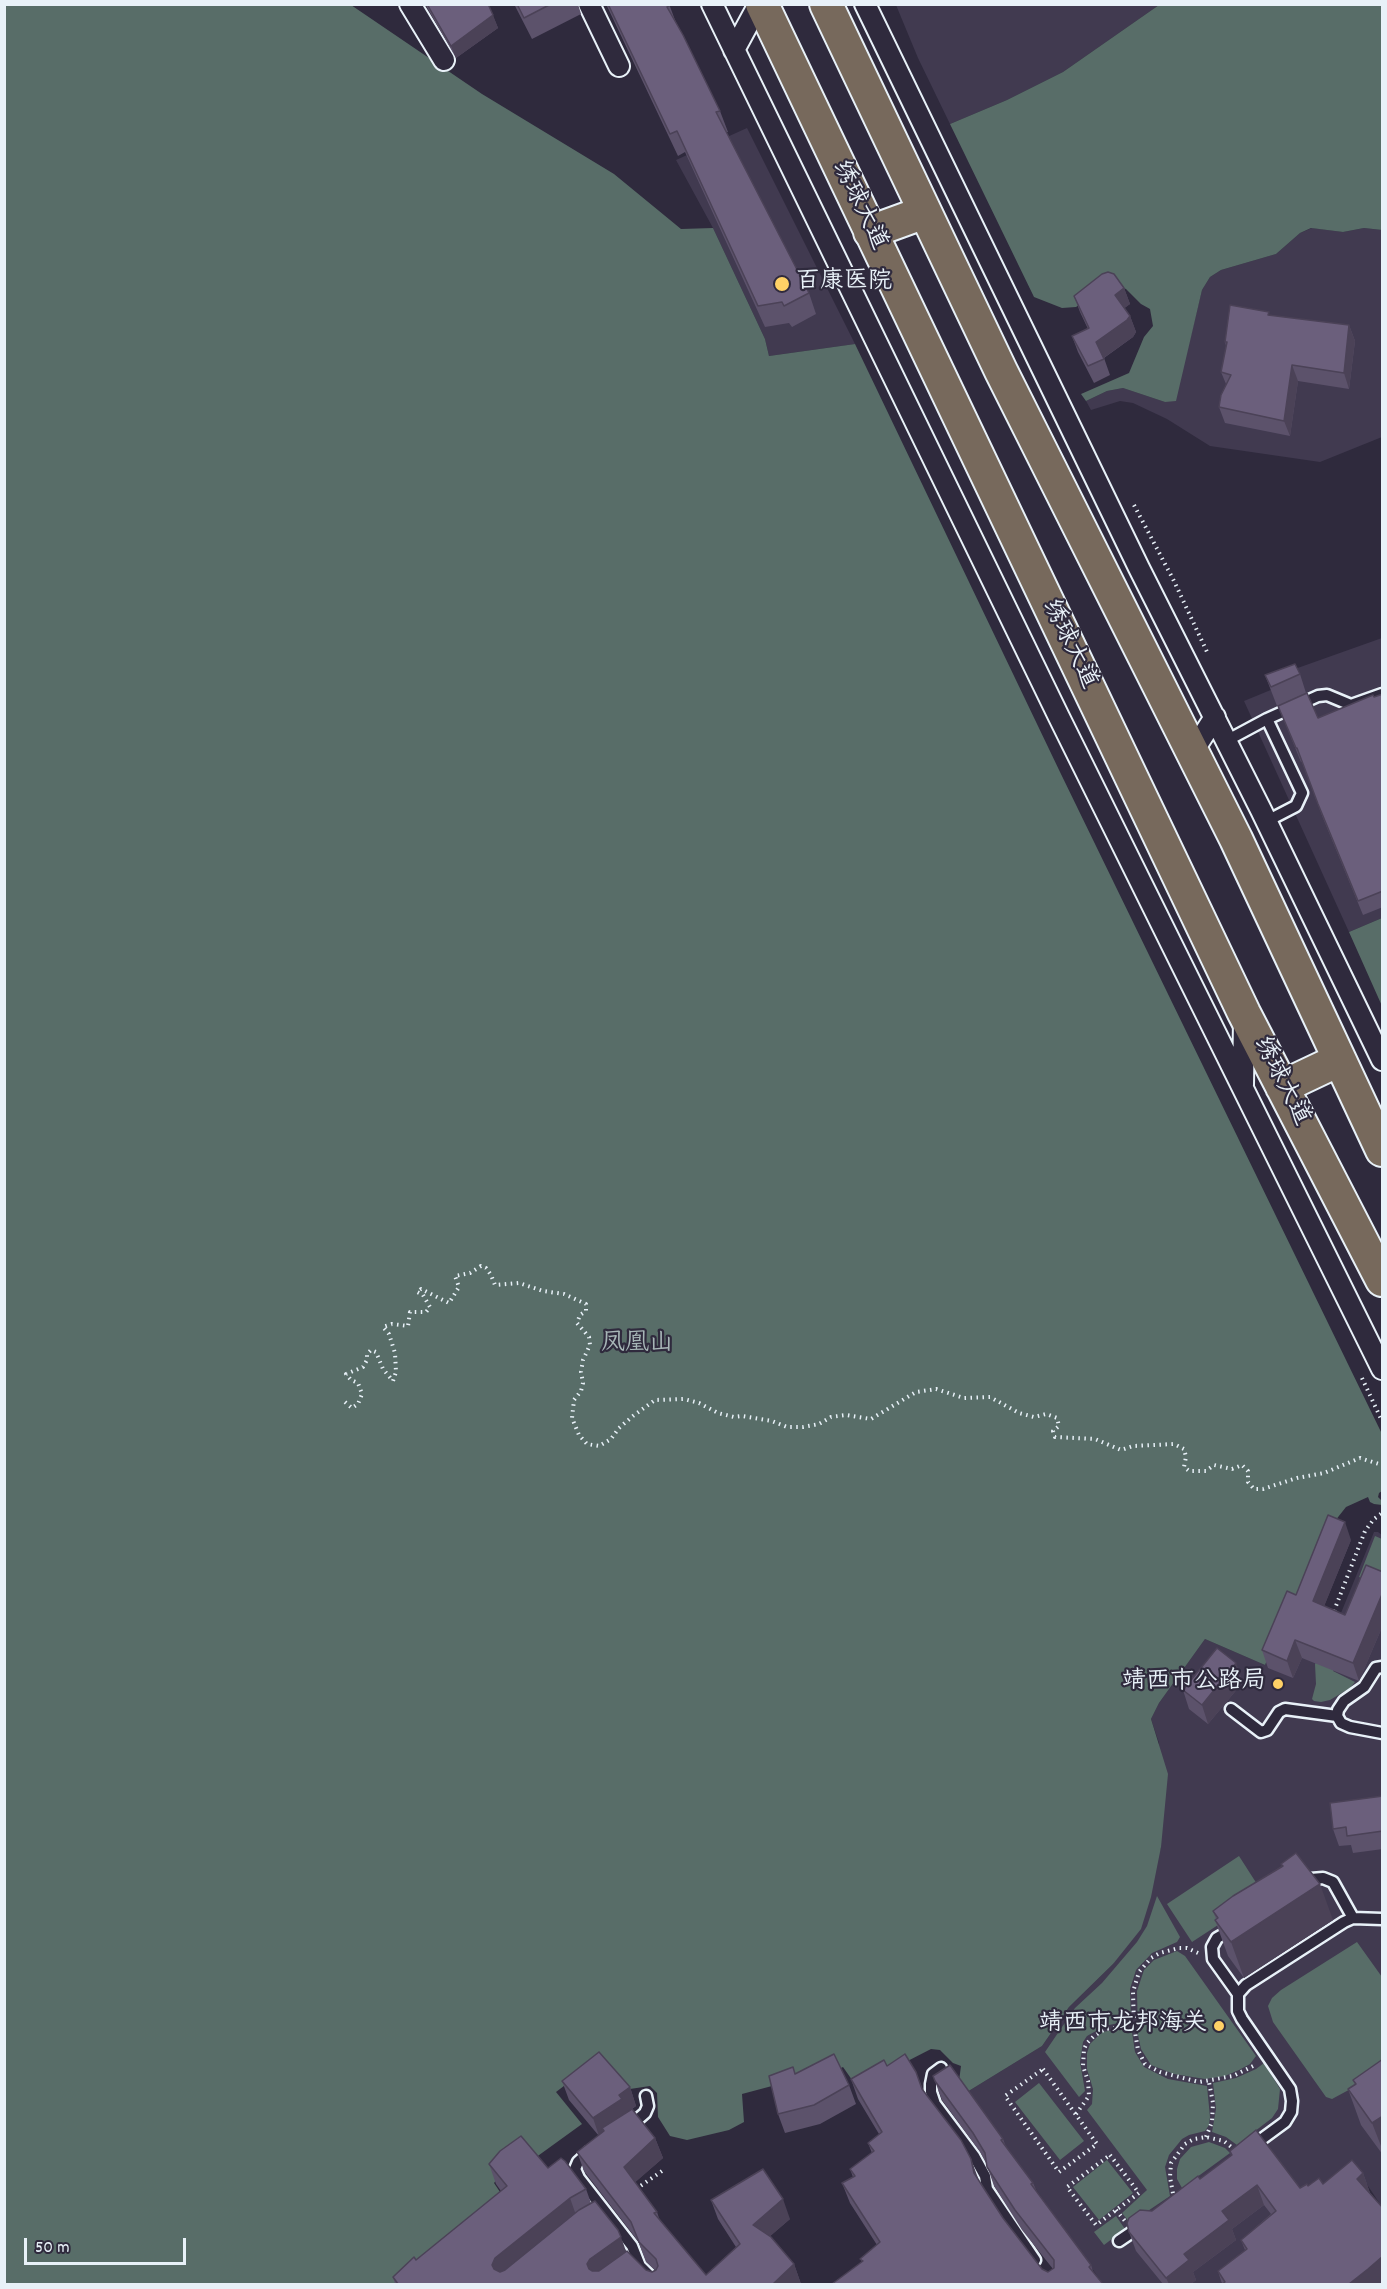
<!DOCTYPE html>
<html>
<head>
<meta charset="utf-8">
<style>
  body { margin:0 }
  #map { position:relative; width:1387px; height:2289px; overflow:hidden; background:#2f2a3d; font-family:Dekko,sans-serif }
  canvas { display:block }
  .frame { position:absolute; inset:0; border:6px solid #e8f1f8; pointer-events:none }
  .scale { position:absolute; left:24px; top:2238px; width:162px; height:27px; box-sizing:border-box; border:3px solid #e8f1f8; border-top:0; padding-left:8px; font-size:18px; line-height:21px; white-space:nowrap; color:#e8f1f8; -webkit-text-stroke:4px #2f2a3d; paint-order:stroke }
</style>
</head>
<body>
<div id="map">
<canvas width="1387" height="2289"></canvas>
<div class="frame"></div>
<div class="scale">50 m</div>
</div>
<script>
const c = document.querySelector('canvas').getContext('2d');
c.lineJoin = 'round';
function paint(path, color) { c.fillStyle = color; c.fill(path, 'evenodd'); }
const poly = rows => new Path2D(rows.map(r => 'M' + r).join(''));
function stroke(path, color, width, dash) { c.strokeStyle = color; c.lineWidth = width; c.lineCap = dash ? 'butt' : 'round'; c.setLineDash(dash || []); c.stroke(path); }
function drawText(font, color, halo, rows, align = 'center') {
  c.font = font + ' Dekko,"LXGW WenKai TC",sans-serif'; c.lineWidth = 4.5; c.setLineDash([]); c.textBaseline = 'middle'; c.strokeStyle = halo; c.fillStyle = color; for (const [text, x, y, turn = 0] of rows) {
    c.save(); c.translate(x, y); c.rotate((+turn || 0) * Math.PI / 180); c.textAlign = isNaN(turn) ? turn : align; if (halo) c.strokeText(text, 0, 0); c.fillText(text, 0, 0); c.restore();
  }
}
paint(poly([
  [896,5,1159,5,1063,72,1007,100,950,124,918,58],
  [747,128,855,344,769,356,765,339,713,228,676,160],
  [1312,228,1343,232,1364,228,1382,230,1382,437,1320,462,1210,446,1167,419,1133,403,1120,401,1091,410,1086,401,1107,391,1123,388,1165,402,1186,355,1202,290,1210,277,1221,270,1276,254,1300,233],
  [1382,638,1382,918,1349,932,1244,701,1295,680,1292,670],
  [1374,1532,1378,1532,1382,1535,1382,2207,1358,2171,1243,2260,1220,2284,1103,2284,967,2092,1042,2046,1069,2007,1113,1964,1161,1848,1159,1743,1151,1719,1159,1703,1205,1639,1265,1665,1290,1603,1335,1619,1341,1613]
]), '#413a50');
paint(poly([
  [5,5,351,5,482,94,614,174,681,229,713,228,765,339,769,356,855,344,1060,772,1382,1434,1382,1491,1379,1493,1378,1497,1382,1501,1382,1505,1374,1504,1370,1502,1368,1497,1346,1507,1331,1526,1299,1606,1290,1604,1265,1665,1205,1639,1159,1703,1151,1719,1168,1774,1161,1847,1151,1897,1141,1929,1113,1964,1069,2007,1042,2046,967,2092,959,2081,961,2066,953,2063,940,2050,931,2049,857,2087,843,2067,811,2082,772,2086,742,2094,744,2122,729,2130,687,2140,670,2136,658,2117,657,2093,650,2086,630,2089,577,2076,556,2092,582,2124,535,2158,505,2169,494,2183,510,2207,400,2284,5,2284],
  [1159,5,1382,5,1382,230,1364,228,1343,232,1311,228,1300,233,1276,254,1221,270,1210,277,1202,290,1176,401,1165,402,1123,388,1107,391,1086,401,1081,394,1129,373,1144,337,1153,326,1150,309,1141,304,1126,289,1114,284,1103,288,1076,307,1062,308,1034,297,950,124,1007,100,1063,72],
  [1382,918,1382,1006,1349,932],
  [1375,1536,1382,1539,1382,1586,1359,1577],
  [1351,1627,1333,1671,1355,1682,1350,1688,1330,1700,1321,1702,1314,1701,1312,1699,1316,1684,1315,1664,1318,1658],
  [1239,1856,1264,1895,1192,1942,1167,1904],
  [1157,1896,1180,1937,1177,1942,1152,1953,1136,1970,1130,1989,1131,2020,1105,2026,1087,2036,1083,2042,1080,2062,1085,2091,1079,2097,1045,2052,1075,2008,1102,1983,1137,1942,1147,1926],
  [1357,1942,1382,1977,1382,2072,1332,2099,1326,2097,1273,2022,1268,2006,1272,1998,1281,1990],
  [1177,1951,1185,1956,1256,2056,1250,2064,1239,2070,1225,2076,1205,2079,1174,2074,1151,2065,1141,2049,1138,2035,1137,1991,1144,1970,1154,1960],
  [1128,2028,1132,2032,1135,2052,1144,2067,1168,2079,1207,2086,1210,2117,1209,2125,1205,2131,1189,2135,1182,2139,1169,2155,1165,2167,1170,2196,1130,2223,1122,2213,1147,2190,1087,2110,1092,2104,1093,2089,1087,2069,1087,2053,1090,2044,1102,2032],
  [1264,2063,1280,2089,1278,2109,1272,2118,1237,2145,1226,2137,1212,2132,1216,2109,1213,2083,1236,2078,1256,2069],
  [1039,2083,1084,2141,1060,2160,1015,2102],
  [1209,2142,1225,2148,1230,2153,1182,2188,1177,2179,1177,2169,1180,2159,1191,2147],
  [1107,2160,1133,2193,1099,2220,1073,2187],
  [1116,2216,1125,2229,1104,2245,1094,2232]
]), '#586d68');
const service = poly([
  [1226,741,1267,719,1318,696,1327,695,1351,705,1382,694],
  [1267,821,1296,806,1302,793,1267,719],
  [1382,1667,1376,1668,1364,1687,1344,1701,1338,1710,1337,1716,1341,1723,1350,1727,1382,1733],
  [1231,1709,1261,1732,1267,1730,1279,1712,1285,1709,1337,1716],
  [1305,1883,1311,1879,1323,1878,1333,1882,1353,1918],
  [1231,1930,1217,1938,1212,1947,1213,1959,1238,1994],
  [941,2068,933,2074,931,2084,931,2092,935,2104,974,2156,985,2176,987,2189,1035,2260],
  [629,2127,645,2113,648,2106,646,2096],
  [1251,2147,1285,2122,1291,2112,1292,2101,1290,2089,1242,2019,1238,2011,1238,1994,1246,1985,1344,1922,1353,1918,1382,1919],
  [590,2151,578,2162,575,2169,579,2178,632,2246,640,2266,658,2284],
  [1119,2241,1141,2226]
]);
const minor = poly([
  [410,4,444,60],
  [589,4,619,66],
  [712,4,1059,717,1382,1369],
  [865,4,1139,568,1261,810,1382,1060],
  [734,50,759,4],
  [1193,751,1215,717],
  [1243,1085,1244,1021]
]);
const primary = poly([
  [762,4,1244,1013,1382,1280],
  [826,4,1001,371,1236,839,1382,1150],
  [870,232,925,212],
  [1282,1087,1339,1060]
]);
stroke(service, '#e8f1f8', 15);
stroke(minor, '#e8f1f8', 24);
stroke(primary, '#e8f1f8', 36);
stroke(poly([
  [1134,505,1174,581,1208,654],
  [1362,1378,1382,1421],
  [345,1402,352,1408,358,1404,362,1394,358,1383,351,1380,346,1374,363,1367,367,1360,367,1354,371,1350,376,1352,383,1369,393,1381,396,1372,395,1353,389,1334,383,1327,392,1324,408,1326,410,1312,426,1312,430,1307,423,1295,417,1292,421,1289,449,1303,459,1287,455,1276,470,1273,481,1266,486,1268,491,1275,495,1285,519,1283,543,1291,564,1294,586,1304,586,1311,580,1315,577,1323,589,1337,590,1345,583,1360,581,1372,583,1383,581,1391,574,1400,572,1418,579,1435,587,1444,599,1446,611,1439,619,1428,633,1416,655,1400,684,1399,699,1403,718,1413,734,1417,742,1416,772,1421,787,1427,803,1427,819,1424,831,1417,846,1415,871,1419,916,1392,936,1389,964,1398,990,1397,1019,1413,1034,1417,1046,1414,1057,1418,1059,1426,1053,1431,1055,1437,1095,1439,1121,1450,1133,1446,1174,1444,1184,1449,1186,1457,1184,1467,1189,1471,1206,1471,1214,1465,1232,1469,1242,1465,1248,1471,1248,1482,1254,1489,1263,1489,1297,1478,1324,1473,1360,1458,1382,1465],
  [1334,1611,1365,1531,1374,1519,1382,1513],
  [1198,1953,1187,1948,1179,1948,1160,1953,1151,1958,1139,1972,1133,1992,1134,2026,1138,2050,1145,2064,1160,2072,1199,2082,1233,2076,1255,2065],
  [1043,2069,1097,2144,1059,2172,1005,2096,1043,2069],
  [1076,2114,1089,2096,1088,2081,1083,2066,1084,2049,1087,2043,1094,2036,1105,2029,1134,2026],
  [1206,2137,1212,2122,1213,2103,1209,2082],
  [1110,2155,1139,2193,1096,2225,1067,2187,1110,2155],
  [636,2189,665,2169],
  [1174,2199,1170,2177,1171,2163,1185,2144,1194,2139,1206,2137,1224,2141,1235,2150],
  [1116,2210,1125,2221]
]), '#e8f1f8', 4, [1.5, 4.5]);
stroke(service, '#2f2a3d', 10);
stroke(minor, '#2f2a3d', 20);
stroke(primary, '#77695c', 32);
paint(poly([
  [425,4,488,4,498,28,456,58],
  [514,4,578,4,581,14,532,39],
  [606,4,669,4,675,20,720,111,728,132,726,132,809,293,816,314,792,327,789,323,765,327,685,152,678,156],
  [1124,288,1130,304,1124,308,1130,316,1136,332,1133,337,1104,358,1110,375,1094,383,1078,352,1072,336,1088,329,1080,312,1074,296],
  [1270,316,1349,325,1355,341,1349,389,1298,381,1290,436,1225,423,1219,407,1226,384,1221,372,1226,346,1225,342],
  [1300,674,1306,693,1277,706,1265,675],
  [1383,694,1383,907,1363,915,1323,818,1302,762,1301,762,1278,706,1318,718],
  [1351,1540,1324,1606,1345,1615,1383,1572,1383,1625,1359,1681,1302,1658,1293,1678,1268,1668,1262,1650,1296,1595],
  [1243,1682,1208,1724,1189,1709,1183,1690],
  [1383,1796,1383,1849,1353,1853,1351,1845,1339,1846,1333,1829],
  [1281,1864,1333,1920,1244,1978,1228,1956,1215,1920,1216,1919,1213,1911,1282,1866],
  [905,2054,916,2072,923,2090,961,2140,971,2159,978,2181,1003,2218,1042,2269,1048,2272,1053,2269,1022,2230,994,2186,986,2163,980,2152,942,2100,933,2076,950,2065,1003,2139,1006,2147,1033,2183,1037,2192,1091,2265,1094,2274,1103,2284,832,2284,862,2262,860,2259,877,2245,850,2203,842,2183,853,2177,850,2169,872,2153,868,2143,879,2134,858,2099,851,2079,884,2060,887,2066],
  [1383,2059,1383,2155,1361,2125,1348,2089,1355,2085,1353,2080],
  [562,2081,630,2087,636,2106,632,2109,655,2138,663,2158,635,2182,657,2212,660,2221,706,2275,736,2247,718,2219,711,2200,790,2219,770,2236,794,2264,801,2284,395,2284,393,2277,416,2260,501,2191,496,2184,489,2164,548,2168,586,2189,591,2203,626,2252,646,2270,652,2272,655,2270,646,2262,638,2241,584,2171,577,2152,599,2136,569,2100],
  [849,2085,856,2104,820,2124,785,2133,778,2114],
  [1230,2151,1300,2188,1308,2186,1323,2184,1363,2173,1370,2193,1383,2208,1383,2283,1380,2284,1222,2284,1218,2271,1245,2250,1241,2240,1271,2214,1264,2205,1232,2229,1236,2240,1193,2272,1196,2280,1191,2284,1163,2284,1136,2251,1129,2232,1152,2211,1200,2179,1231,2156]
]), '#5c526b');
paint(poly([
  [493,15,498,28,456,58,451,46],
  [1124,288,1130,304,1121,311,1115,295],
  [1130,316,1136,332,1133,337,1102,359,1096,342],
  [1349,325,1355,341,1349,389,1344,373],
  [1292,365,1298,381,1290,436,1284,421],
  [1345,1522,1351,1540,1319,1619,1313,1601],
  [1383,1592,1383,1625,1359,1681,1353,1663],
  [1295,1640,1302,1658,1293,1678,1287,1661],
  [1236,1663,1243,1682,1208,1724,1202,1705],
  [1320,1884,1333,1920,1244,1978,1231,1942],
  [630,2087,636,2106,602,2128,604,2134,599,2136,593,2118,619,2095],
  [1383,2116,1383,2151,1372,2123],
  [655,2138,663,2158,631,2186,624,2167],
  [971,2159,978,2178,981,2193,974,2173],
  [1363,2173,1370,2193,1364,2198,1357,2179],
  [1257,2185,1264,2205,1232,2229,1236,2240,1193,2272,1196,2280,1191,2284,1169,2284,1166,2278,1184,2254,1222,2211],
  [570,2198,577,2218,500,2284,492,2265,495,2258],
  [783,2199,790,2219,760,2245,753,2225],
  [621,2237,628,2257,595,2284,587,2264,590,2259],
  [1383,2256,1383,2283,1380,2284,1349,2284],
  [794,2264,801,2284,773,2284]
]), '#4b4257');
const building = poly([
  [427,4,488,4,493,15,451,46,427,4],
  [517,4,551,4,524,18,517,4],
  [608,4,669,4,669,6,667,7,683,35,720,111,716,112,809,293,784,306,782,302,758,306,677,131,670,134,608,4],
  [1108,272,1114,274,1124,288,1115,295,1130,316,1127,320,1096,342,1104,359,1088,366,1072,336,1089,328,1074,296,1102,274,1108,272],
  [1230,305,1269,312,1268,315,1349,325,1344,373,1292,365,1284,421,1219,407,1221,395,1231,375,1221,372,1227,342,1225,342,1230,305],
  [1295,664,1300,674,1271,687,1265,675,1295,664],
  [1307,693,1318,718,1373,695,1374,697,1383,694,1383,891,1358,901,1318,804,1297,748,1296,748,1278,706,1307,693],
  [1328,1515,1345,1522,1313,1601,1345,1615,1366,1565,1383,1572,1383,1592,1353,1663,1295,1640,1287,1661,1262,1650,1287,1591,1296,1595,1328,1515],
  [1217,1648,1236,1663,1202,1705,1183,1690,1217,1648],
  [1383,1796,1383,1831,1347,1836,1346,1827,1333,1829,1330,1803,1383,1796],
  [1296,1853,1320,1884,1231,1942,1215,1920,1218,1918,1213,1911,1233,1896,1283,1866,1281,1864,1296,1853],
  [599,2052,630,2087,619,2095,622,2099,593,2118,562,2081,599,2052],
  [834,2054,849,2085,814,2105,778,2114,769,2076,793,2067,795,2074,834,2054],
  [905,2054,916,2072,922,2089,961,2140,971,2159,974,2173,1003,2218,1042,2269,1048,2272,1054,2268,1054,2260,1015,2210,987,2167,985,2153,973,2133,935,2081,933,2076,950,2065,1003,2139,1001,2140,1033,2183,1031,2184,1091,2265,1089,2267,1103,2284,832,2284,863,2261,860,2259,880,2242,842,2183,855,2176,850,2169,874,2151,868,2143,882,2132,851,2079,884,2060,887,2066,905,2054],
  [1383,2059,1383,2116,1372,2123,1348,2089,1356,2084,1353,2080,1383,2059],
  [632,2109,655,2138,624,2167,657,2212,654,2213,706,2275,740,2244,711,2200,763,2169,783,2199,753,2225,771,2237,794,2264,773,2284,398,2284,393,2277,414,2257,416,2260,507,2186,489,2164,500,2151,521,2136,548,2168,561,2158,565,2161,586,2189,570,2198,495,2258,492,2265,494,2269,500,2272,505,2270,579,2210,595,2201,618,2230,621,2237,590,2259,587,2264,589,2269,592,2271,599,2271,627,2251,646,2270,652,2272,656,2270,658,2266,656,2259,639,2242,631,2222,577,2152,604,2131,602,2128,632,2109],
  [1256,2130,1300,2188,1307,2184,1308,2186,1319,2178,1323,2184,1352,2160,1363,2173,1357,2179,1383,2208,1383,2256,1368,2269,1349,2284,1222,2284,1225,2282,1218,2271,1247,2249,1241,2240,1276,2211,1257,2185,1222,2211,1229,2220,1184,2254,1189,2260,1166,2278,1129,2232,1127,2223,1129,2218,1140,2210,1152,2211,1198,2176,1200,2179,1232,2155,1230,2151,1256,2130]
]);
paint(building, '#6b5f7c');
stroke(building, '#4b4257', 1.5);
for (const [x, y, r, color] of [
  [782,284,8,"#ffd166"],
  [1278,1684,6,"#ffd166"],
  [1219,2026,6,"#ffd166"]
]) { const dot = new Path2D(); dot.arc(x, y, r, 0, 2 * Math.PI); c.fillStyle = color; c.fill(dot); stroke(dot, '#2f2a3d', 2); }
drawText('24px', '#e8f1f8', '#2f2a3d', [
  ["绣球大道",858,206,64],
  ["绣球大道",1068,645,64],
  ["绣球大道",1280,1082,63]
]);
drawText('24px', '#e8f1f8', '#2f2a3d', [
  ["百康医院",796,284,"left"],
  ["靖西市公路局",1266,1684],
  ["靖西市龙邦海关",1207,2026]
], 'right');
drawText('24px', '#a7b6b7', '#2f2a3d', [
  ["凤凰山",637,1346]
]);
</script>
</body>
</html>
